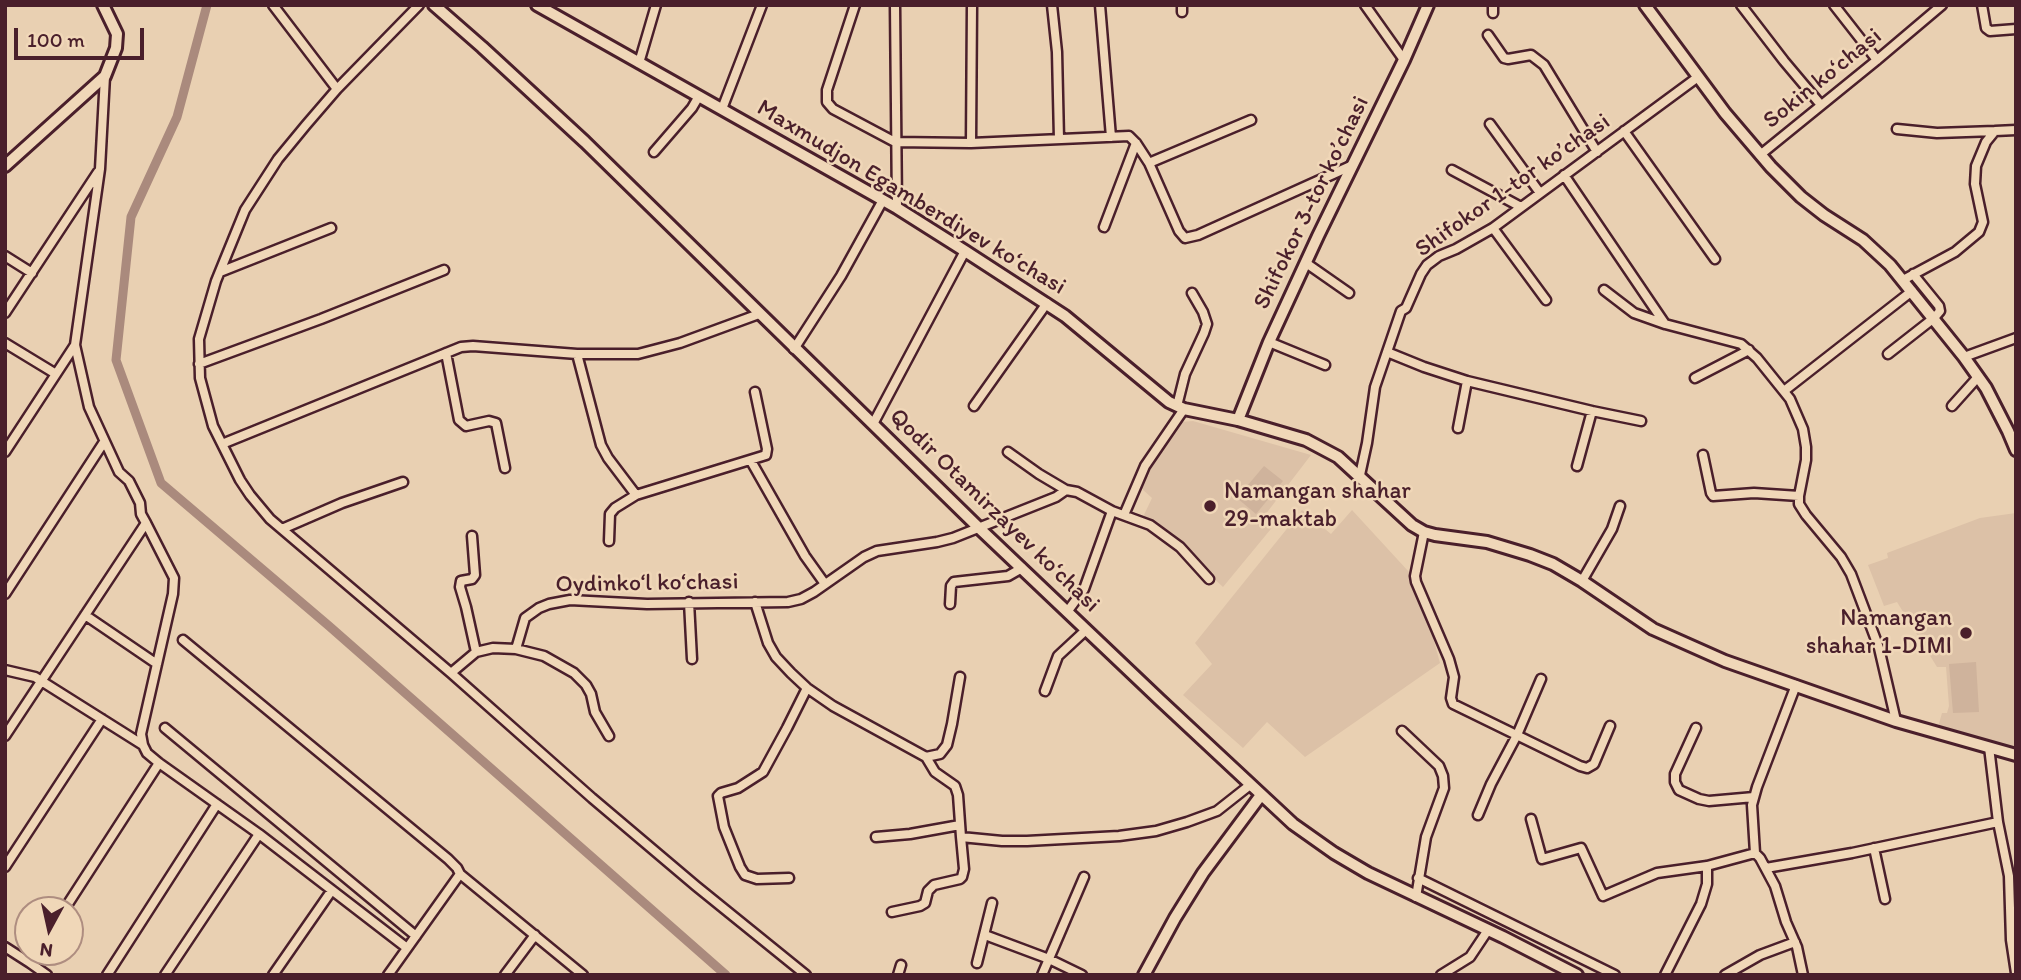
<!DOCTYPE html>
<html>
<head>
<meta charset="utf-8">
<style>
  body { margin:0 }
  #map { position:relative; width:2021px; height:980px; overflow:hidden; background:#e9d0b2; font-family:Itim,sans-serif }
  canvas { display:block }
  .frame { position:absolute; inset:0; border:7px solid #4a1f2b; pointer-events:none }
  .north { position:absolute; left:14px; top:896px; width:70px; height:70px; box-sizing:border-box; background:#f0d7b8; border:2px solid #ae8d80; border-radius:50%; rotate:188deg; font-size:19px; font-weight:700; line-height:28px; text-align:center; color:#4a1f2b }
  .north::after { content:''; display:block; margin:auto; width:24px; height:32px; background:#4a1f2b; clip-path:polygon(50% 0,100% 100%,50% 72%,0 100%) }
  .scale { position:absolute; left:14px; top:28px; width:130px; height:32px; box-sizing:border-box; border:4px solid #4a1f2b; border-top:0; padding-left:9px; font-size:21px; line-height:24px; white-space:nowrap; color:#4a1f2b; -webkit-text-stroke:5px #f0d7b8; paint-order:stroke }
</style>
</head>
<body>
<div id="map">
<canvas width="2021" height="980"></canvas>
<div class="frame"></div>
<div class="north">N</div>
<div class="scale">100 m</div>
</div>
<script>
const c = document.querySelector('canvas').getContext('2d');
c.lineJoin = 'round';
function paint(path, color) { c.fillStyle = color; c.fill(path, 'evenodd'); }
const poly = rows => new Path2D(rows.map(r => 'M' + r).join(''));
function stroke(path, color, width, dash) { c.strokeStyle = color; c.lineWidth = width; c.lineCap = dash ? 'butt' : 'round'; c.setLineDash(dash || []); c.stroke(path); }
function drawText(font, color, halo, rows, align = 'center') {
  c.font = font + ' Itim,sans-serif'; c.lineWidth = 5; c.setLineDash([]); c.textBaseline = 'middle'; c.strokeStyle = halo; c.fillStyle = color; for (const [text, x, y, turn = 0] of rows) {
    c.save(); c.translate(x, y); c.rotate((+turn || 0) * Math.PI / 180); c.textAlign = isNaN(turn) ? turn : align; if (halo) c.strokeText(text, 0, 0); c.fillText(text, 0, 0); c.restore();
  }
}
paint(poly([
  [1193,421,1311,455,1265,515,1275,524,1223,587,1168,536,1143,517,1152,498,1141,488,1151,466,1181,422],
  [1302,510,1331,534,1352,510,1409,572,1432,634,1440,663,1305,757,1267,722,1243,748,1183,695,1212,664,1195,643],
  [2016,513,2016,750,1938,727,1942,713,1947,713,1949,706,1946,667,1937,667,1897,602,1884,606,1868,565,1888,558,1887,553,1980,518]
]), '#dcc1a7');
paint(poly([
  [1264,466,1283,481,1256,514,1237,498],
  [1976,662,1979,712,1953,713,1949,664]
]), '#cfb39c');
stroke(poly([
  [207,5,177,117,131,217,116,360,161,483,329,626,726,975]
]), '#aa8a7d', 9);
const street = poly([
  [273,5,337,89],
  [419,5,337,89,306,125,278,159,245,210,216,281,199,339,200,378,213,426,240,480,250,495,270,519,451,673,592,798,696,886,806,975],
  [855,5,827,90,827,102,833,109,895,142,971,143,1129,136,1136,143,1149,163,1179,231,1185,238,1198,235,1353,165],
  [895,5,897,208],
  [1052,5,1057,52,1059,139],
  [1100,5,1111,137],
  [1182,5,1182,12],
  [1365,5,1404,60],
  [1493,5,1493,13],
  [1741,5,1784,61,1821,105],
  [1834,5,1877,60],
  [1982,5,1986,28,1990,31,2016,29],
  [1488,35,1504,58,1508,59,1531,55,1544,65,1597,152],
  [639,63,656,5],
  [105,76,100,169,75,345,89,407,119,472,129,481,140,503,141,514,146,523,174,578,173,594,141,734,143,745,147,753,159,763,259,834,407,948],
  [722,109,762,5],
  [1490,124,1540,193],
  [1897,129,1937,133,1995,131],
  [1624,131,1715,259],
  [971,143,972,5],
  [654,152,692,108,699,96],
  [1760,155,1877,60,1942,5],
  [1149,163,1251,120],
  [1452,170,1521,207],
  [1564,175,1665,324,1741,344,1757,358,1790,399,1803,429,1806,447,1806,460,1799,496,1799,504,1806,515,1841,557,1851,574,1879,648,1896,721],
  [1104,227,1136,143],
  [1493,228,1546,300],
  [5,256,32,273],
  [1306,263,1349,293],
  [220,272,331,228],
  [1903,280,1955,252,1979,232,1983,222,1975,184,1976,166,1986,142,1995,131,2016,130],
  [1604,290,1634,313,1665,324],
  [5,313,98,172],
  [1269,342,1325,365],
  [5,343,56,374],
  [794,349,841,276,883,200],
  [1387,352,1424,367,1467,381,1592,411,1641,421],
  [446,353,459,420,466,426,489,421,496,423,505,468],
  [577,354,601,445,608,458,636,495],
  [1888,354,1934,318,1940,311,1939,306,1913,274],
  [1964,357,2016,338],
  [199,364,321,319,444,270],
  [1695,378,1749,350],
  [1784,391,1912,291],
  [974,406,1047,303],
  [1177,406,1185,374,1204,333,1207,324,1203,312,1192,293],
  [1952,406,1978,377],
  [873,424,965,251],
  [1458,428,1467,381],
  [222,444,461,347,473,346,577,354,638,354,680,343,759,314],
  [5,452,75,345],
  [1008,452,1039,474,1066,490,1077,492,1112,511,1150,525,1180,547,1209,579],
  [1703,455,1711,493,1713,496,1754,493,1799,496],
  [751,461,805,556,825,584],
  [1577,466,1592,411],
  [1360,475,1367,443,1375,387,1401,311,1406,308,1421,274,1427,265,1439,256,1456,249,1493,228,1698,77],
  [1124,515,1145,466,1184,409],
  [282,529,342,503,403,482],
  [1424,532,1415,576,1416,582,1449,659,1454,677,1451,698,1453,704,1580,766,1587,768,1594,764,1610,726],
  [472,536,475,575,472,579,461,581,460,587,466,607,476,652],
  [609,541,610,514,615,508,636,495,766,455,767,449,755,392],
  [1582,581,1612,529,1620,506],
  [5,594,104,442],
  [689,602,692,659],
  [755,602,768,643,776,657,791,673,807,688,833,706,926,757,935,772,955,786,958,795,961,837,1002,841,1027,841,1119,836,1156,831,1187,822,1217,811,1250,785],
  [950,604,951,586,954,582,1008,576,1022,568],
  [1067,612,1084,589,1112,511],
  [85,615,157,664],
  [183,640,448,859,457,868,460,874,583,975],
  [516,649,525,618,539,608,549,604,570,600,647,604,788,602,801,599,814,592,864,557,877,551,937,542,953,538,1056,497,1066,490],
  [5,670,35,677,143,745],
  [451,673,476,652,493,648,516,649,544,656,574,673,586,685,591,694,595,712,609,736],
  [1045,691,1058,656,1086,630],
  [165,728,416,936],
  [1696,728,1675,774,1675,782,1679,790,1699,799,1709,801,1754,797],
  [1402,731,1439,766,1443,776,1444,788,1426,837,1416,897],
  [5,736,146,523],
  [1989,747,1998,822,2009,876,2011,940,2016,973],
  [926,757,940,754,947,745,952,724,960,677],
  [1478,815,1491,784,1517,735,1541,679],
  [1531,819,1542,859,1581,848,1603,896,1657,873,1707,866,1755,853],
  [876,837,910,834,960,825],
  [1874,848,1885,899],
  [1755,853,1752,805,1757,787,1796,685],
  [1755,853,1760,858,1775,886,1786,922,1797,947,1803,975],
  [5,867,102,719],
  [1766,868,1852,853,1998,822],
  [789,878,757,879,745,875,740,867,724,827,718,796,721,793,738,788,763,772,787,728,807,688],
  [1418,878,1615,975],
  [64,910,159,763],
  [892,912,920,906,925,903,928,891,934,885,960,879,962,877,964,869,961,837],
  [985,935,1049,959,1082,975],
  [5,947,30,963],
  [37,952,30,963,47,975],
  [977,963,992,903],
  [107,975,217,804],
  [165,975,259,834],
  [273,975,332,890],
  [388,975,460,874],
  [505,975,535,935],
  [898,975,901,965],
  [1042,975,1084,877],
  [1441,975,1470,957,1488,930],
  [1665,975,1701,904,1707,884,1707,866],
  [1725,975,1760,955,1795,942]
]);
const secondary = poly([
  [434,5,482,47,585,142,978,527,1160,700,1293,824,1334,853,1368,873,1503,937,1577,975],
  [537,5,897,208,965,251,1065,316,1169,402,1184,409,1238,420,1306,440,1338,457,1412,525,1424,532,1435,535,1487,542,1530,555,1553,564,1582,581,1653,629,1725,661,1896,721,2016,755],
  [1645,5,1725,113,1771,167,1801,197,1824,215,1863,240,1890,265,1964,357,1986,388,2008,431,2016,450],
  [5,166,105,76,116,48,117,34,103,5],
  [1238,420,1269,342,1318,236,1404,60,1428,5],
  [1144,975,1175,918,1203,873,1261,795]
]);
stroke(street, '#4a1f2b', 13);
stroke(secondary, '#4a1f2b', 16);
stroke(street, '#f0d7b8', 8);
stroke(secondary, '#f0d7b8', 10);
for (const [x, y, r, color] of [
  [1210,506,7,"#4a1f2b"],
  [1966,633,7,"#4a1f2b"]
]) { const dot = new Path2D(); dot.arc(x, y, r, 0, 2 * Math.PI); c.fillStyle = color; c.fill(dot); stroke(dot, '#f0d7b8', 2.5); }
drawText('24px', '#4a1f2b', '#f0d7b8', [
  ["Sokin koʻchasi",1823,79,-39],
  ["Shifokor 1-tor koʼchasi",1513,186,-35],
  ["Maxmudjon Egamberdiyev koʻchasi",911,198,31],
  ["Shifokor 3-tor koʼchasi",1312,203,-64],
  ["Qodir Otamirzayev koʻchasi",994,511,44],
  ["Oydinkoʻl koʻchasi",647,584,-1]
]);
drawText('24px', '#4a1f2b', '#f0d7b8', [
  ["Namangan shahar",1224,492],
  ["29-maktab",1224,520],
  ["Namangan",1952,619,"right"],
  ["shahar 1-DIMI",1952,647,"right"]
], 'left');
</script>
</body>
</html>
